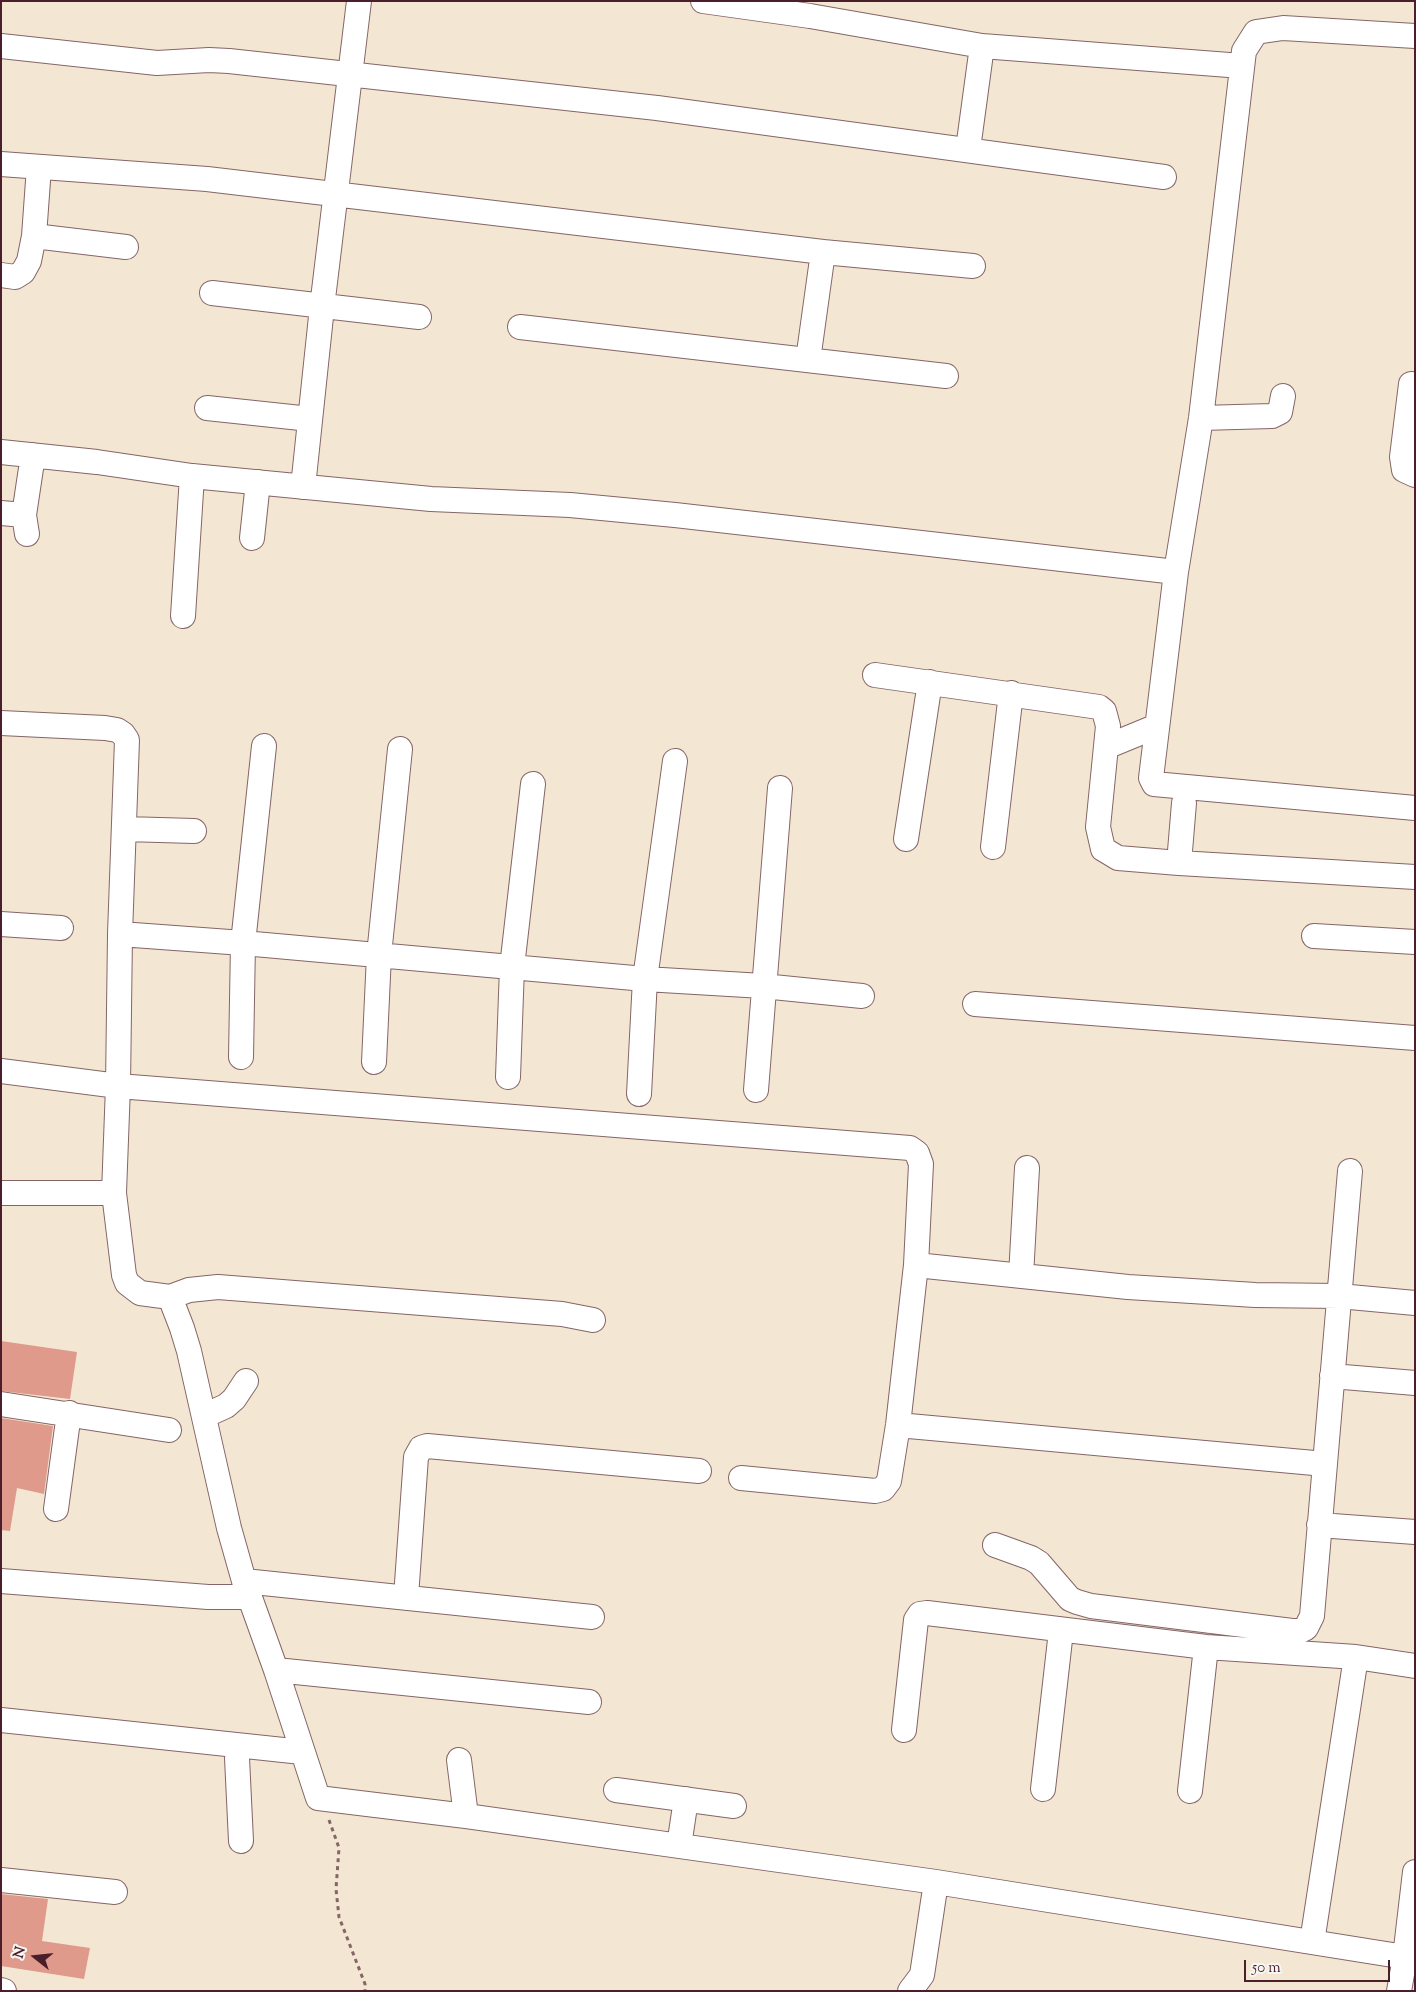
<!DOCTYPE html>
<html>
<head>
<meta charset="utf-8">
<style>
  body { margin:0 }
  #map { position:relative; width:1416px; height:1992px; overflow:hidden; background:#f3e7d3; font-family:"Sorts Mill Goudy",serif }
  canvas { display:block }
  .frame { position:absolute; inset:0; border:2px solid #4a1f2b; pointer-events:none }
  .north { position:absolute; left:10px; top:1932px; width:50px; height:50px; -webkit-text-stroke:4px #f6f6f2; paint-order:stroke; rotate:286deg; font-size:14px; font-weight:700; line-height:20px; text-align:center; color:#4a1f2b }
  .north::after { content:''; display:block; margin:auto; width:18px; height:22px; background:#4a1f2b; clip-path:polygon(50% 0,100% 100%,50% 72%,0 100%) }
  .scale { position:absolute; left:1244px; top:1960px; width:146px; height:22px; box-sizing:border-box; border:2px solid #4a1f2b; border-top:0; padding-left:6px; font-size:15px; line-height:18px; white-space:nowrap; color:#4a1f2b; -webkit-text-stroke:4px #f6f6f2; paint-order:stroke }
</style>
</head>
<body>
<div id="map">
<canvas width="1416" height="1992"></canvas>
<div class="frame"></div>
<div class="north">N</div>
<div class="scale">50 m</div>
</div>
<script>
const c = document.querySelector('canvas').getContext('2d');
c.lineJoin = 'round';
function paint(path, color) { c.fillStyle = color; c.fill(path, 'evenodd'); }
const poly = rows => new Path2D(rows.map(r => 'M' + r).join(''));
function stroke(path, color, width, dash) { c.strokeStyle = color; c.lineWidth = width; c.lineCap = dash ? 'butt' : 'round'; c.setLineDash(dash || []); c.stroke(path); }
paint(poly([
  [1,1341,77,1352,70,1399,1,1391],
  [1,1418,53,1426,44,1494,17,1488,10,1531,1,1530],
  [1,1894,48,1899,42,1941,90,1948,84,1979,1,1966]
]), '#df9a8b');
const minor = poly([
  [703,1,810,16,982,46,1242,66],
  [1415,36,1283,28,1256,32,1244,51,1201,418,1176,572,1151,778,1154,784,1415,808],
  [1,46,157,63,209,60,229,61,657,108,1164,177],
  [968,149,982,46],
  [1,164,207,179,823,252,973,266],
  [39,167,34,236,126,247],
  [1,275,15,277,23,272,29,261,34,236],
  [212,293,419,317],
  [520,327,946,376],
  [808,360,823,252],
  [1411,384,1402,457,1404,470,1415,475],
  [207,408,310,419],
  [1201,418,1272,416,1280,412,1283,396],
  [1,452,97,462,192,476,431,499,570,505,675,515,1176,572],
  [303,487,322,307,359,1],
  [1,513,24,515],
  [27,534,24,515,33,455],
  [252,538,258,482],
  [183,616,192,476],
  [875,675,1099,707,1104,711,1108,726,1098,827,1103,849,1118,858,1179,863,1415,877],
  [1,723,105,728,117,730,123,734,127,740,120,934,118,1086,114,1193,124,1275,127,1283,140,1293,170,1297,182,1328,189,1351,229,1528,244,1581,276,1670,318,1798,466,1816,936,1882,1405,1957],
  [1106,747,1157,726],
  [125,829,194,831],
  [906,839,930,682],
  [993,847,1011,693],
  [1179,863,1184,803],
  [1,924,61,928],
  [120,934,243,943,645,979,763,986,862,996],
  [1314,936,1415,942],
  [975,1004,1415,1038],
  [241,1057,243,943,264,746],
  [374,1062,379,955,400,749],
  [1,1071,118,1086,910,1148,917,1153,921,1164,916,1265,898,1425,889,1481,883,1489,875,1491,741,1478],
  [508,1077,512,967,533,784],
  [756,1090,780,788],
  [639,1094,645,979,675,761],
  [1,1193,114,1193],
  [916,1265,1128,1287,1255,1295,1339,1296,1415,1303],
  [1021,1276,1027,1168],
  [170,1297,189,1290,218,1287,562,1314,593,1320],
  [1332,1376,1415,1383],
  [1,1404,169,1430],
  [204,1416,226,1406,234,1399,246,1381],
  [898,1425,1325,1464],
  [56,1509,69,1413],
  [1319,1525,1415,1532],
  [995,1545,1031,1558,1039,1563,1070,1599,1077,1602,1091,1606,1292,1631,1300,1631,1306,1628,1312,1616,1350,1171],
  [1,1581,208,1597,249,1597],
  [244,1581,592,1617],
  [406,1597,416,1457,421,1448,427,1446,699,1471],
  [276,1670,589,1702],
  [1,1720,302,1752],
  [904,1730,916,1620,920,1614,927,1613,1206,1647,1356,1657,1415,1666],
  [237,1758,241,1841],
  [459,1760,466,1816],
  [1043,1789,1061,1631],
  [616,1790,734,1806],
  [1190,1791,1206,1647],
  [679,1846,686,1799],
  [1,1880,115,1892],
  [1312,1942,1356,1657],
  [1,1990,4,1991],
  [910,1991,922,1975,936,1882],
  [1399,1991,1405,1957,1415,1872]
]);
stroke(minor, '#856566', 26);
stroke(poly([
  [329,1820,339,1848,336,1889,339,1917,365,1984,365,1991]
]), '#856566', 3, [4, 4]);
stroke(minor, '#fff', 24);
</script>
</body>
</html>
